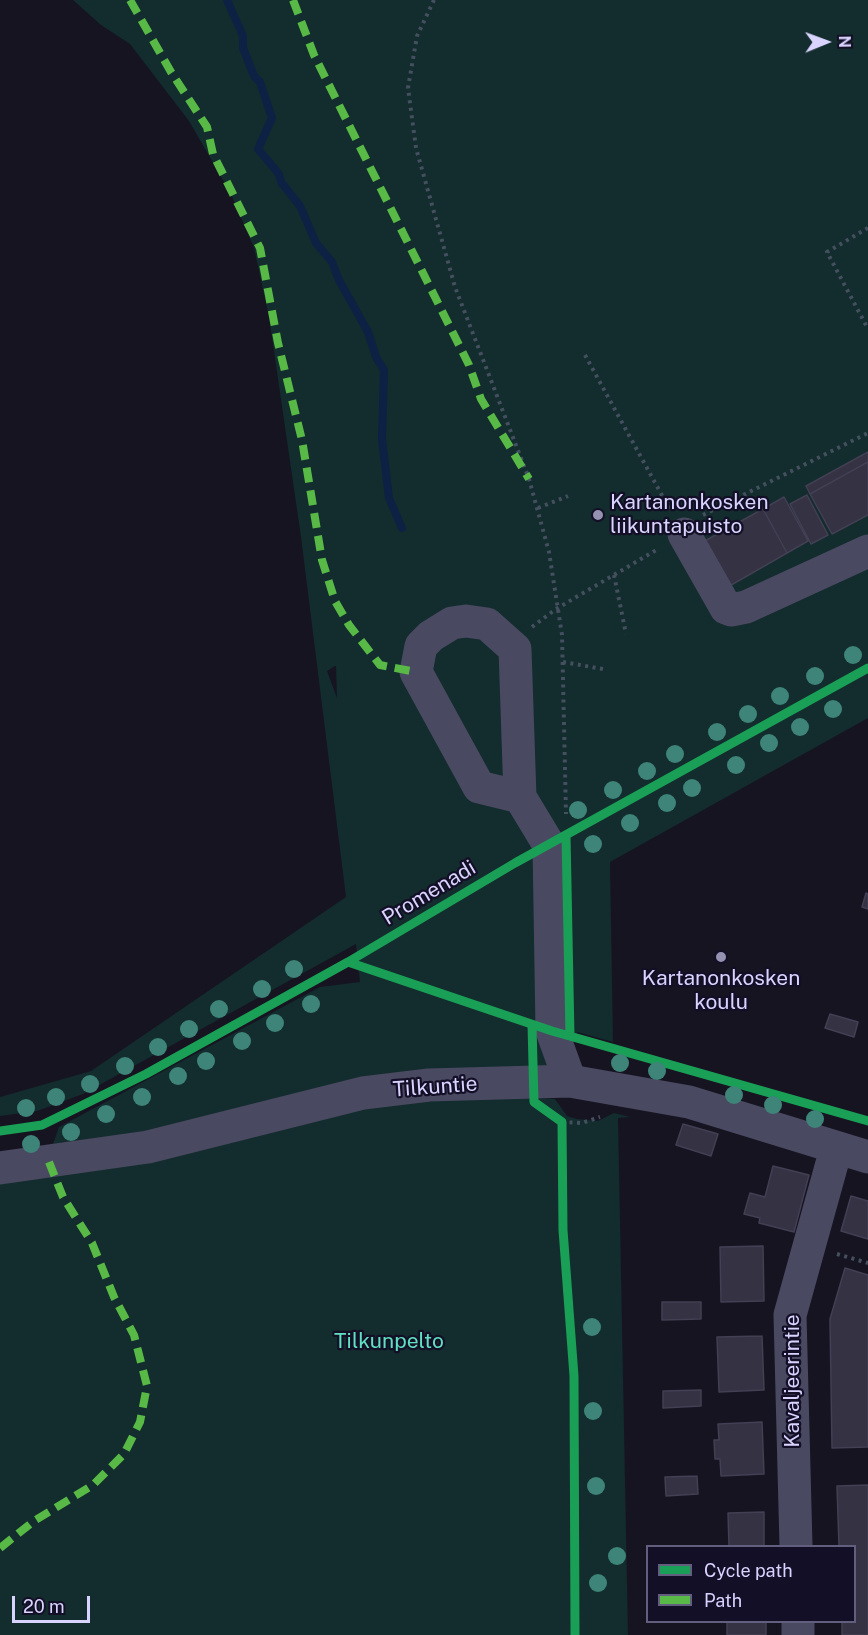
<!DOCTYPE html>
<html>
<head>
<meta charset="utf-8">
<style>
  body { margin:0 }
  #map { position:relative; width:868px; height:1635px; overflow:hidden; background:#161421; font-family:"Public Sans",sans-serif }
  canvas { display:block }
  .legend { position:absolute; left:646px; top:1545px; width:210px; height:78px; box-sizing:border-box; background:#130f26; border:2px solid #625e7d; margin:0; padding:8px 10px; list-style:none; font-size:18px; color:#d9d4ff }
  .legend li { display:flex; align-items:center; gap:12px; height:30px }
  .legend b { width:30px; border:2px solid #625e7d }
  .north { position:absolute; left:796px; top:12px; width:60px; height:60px; -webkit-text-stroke:4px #130f26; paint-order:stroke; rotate:89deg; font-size:16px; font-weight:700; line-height:24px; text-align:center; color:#d9d4ff }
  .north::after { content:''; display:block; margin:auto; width:21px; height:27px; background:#d9d4ff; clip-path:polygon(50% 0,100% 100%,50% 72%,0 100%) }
  .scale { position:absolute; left:12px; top:1596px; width:78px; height:27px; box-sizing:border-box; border:3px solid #d9d4ff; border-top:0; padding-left:8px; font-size:18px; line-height:21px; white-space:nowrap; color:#d9d4ff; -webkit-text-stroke:4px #130f26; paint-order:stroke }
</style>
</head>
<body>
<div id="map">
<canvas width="868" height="1635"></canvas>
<ul class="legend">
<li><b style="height:8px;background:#1a9f57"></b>Cycle path</li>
<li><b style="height:8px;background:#58b947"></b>Path</li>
</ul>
<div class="north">N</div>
<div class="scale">20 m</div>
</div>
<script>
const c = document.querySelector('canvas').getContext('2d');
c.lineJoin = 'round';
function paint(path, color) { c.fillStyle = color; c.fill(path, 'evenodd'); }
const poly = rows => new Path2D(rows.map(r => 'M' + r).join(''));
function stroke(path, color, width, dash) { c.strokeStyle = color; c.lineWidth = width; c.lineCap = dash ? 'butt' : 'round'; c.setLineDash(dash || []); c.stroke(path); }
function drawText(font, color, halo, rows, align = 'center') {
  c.font = font + ' "Public Sans",sans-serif'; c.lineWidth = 4.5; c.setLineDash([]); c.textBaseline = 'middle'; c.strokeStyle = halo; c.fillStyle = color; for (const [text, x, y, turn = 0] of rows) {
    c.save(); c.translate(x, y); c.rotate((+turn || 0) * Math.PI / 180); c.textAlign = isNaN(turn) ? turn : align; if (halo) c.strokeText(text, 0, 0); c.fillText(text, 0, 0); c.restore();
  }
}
paint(poly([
  [73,0,868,0,868,718,610,862,613,1042,577,1032,567,1058,554,1068,200,1124,53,1144,59,1127,320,987,360,982,356,944,83,1094,37,1111,0,1116,0,1097,91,1071,346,897,301,537,269,317,254,248,231,194,189,121,130,44,101,25],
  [335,666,336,666,337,698,327,671],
  [477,1095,555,1099,567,1116,577,1119,598,1121,614,1113,630,1117,618,1118,628,1635,0,1635,0,1166,387,1104]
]), '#132c2d');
stroke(poly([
  [227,0,243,36,243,48,254,76,260,82,272,118,258,149,279,174,281,182,300,206,316,243,332,262,339,280,368,332,376,357,384,370,382,439,389,498,402,528]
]), '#0d2144', 8);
const building = poly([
  [868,452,868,462,810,494,806,486,868,452],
  [868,462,868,515,832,534,810,494,868,462],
  [807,495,828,535,811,544,790,504,807,495],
  [784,497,808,541,787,553,763,509,784,497],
  [763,509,787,553,726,588,701,543,763,509],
  [866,893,868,894,868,909,862,907,866,893],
  [830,1014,858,1022,854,1037,825,1028,830,1014],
  [683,1124,718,1134,711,1156,676,1145,683,1124],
  [773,1166,809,1175,794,1232,759,1223,760,1218,744,1214,750,1193,765,1197,773,1166],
  [851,1196,868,1201,868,1239,841,1231,851,1196],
  [763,1246,764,1301,721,1302,720,1247,763,1246],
  [845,1268,868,1275,868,1447,832,1448,830,1319,845,1268],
  [662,1302,701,1302,701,1319,662,1320,662,1302],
  [762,1336,764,1390,719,1392,717,1337,762,1336],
  [701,1390,701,1406,663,1408,663,1391,701,1390],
  [762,1422,764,1474,721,1476,720,1459,715,1459,714,1440,719,1440,718,1424,762,1422],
  [697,1476,698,1494,666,1496,665,1477,697,1476],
  [868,1485,868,1635,842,1635,842,1622,854,1622,854,1546,839,1546,837,1486,868,1485],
  [764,1512,764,1546,729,1546,728,1513,764,1512],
  [727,1622,766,1622,766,1635,727,1635,727,1622]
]);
paint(building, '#343243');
stroke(building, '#433f54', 1.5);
stroke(poly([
  [434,0,417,36,408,88,416,148,455,287,529,479,549,552,562,635,566,814],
  [868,228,827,252,868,329],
  [585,355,670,510],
  [538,508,568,496],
  [703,515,868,433],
  [614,575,626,634],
  [532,627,556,609,658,549],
  [563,662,603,669],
  [562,1122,582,1123,600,1117],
  [837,1254,868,1263]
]), '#44505f', 4, [3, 4.5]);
stroke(poly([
  [684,534,726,608,731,610,746,607,868,551],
  [520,797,479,787,416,672,421,646,431,636,452,623,466,621,487,624,515,649,520,797,549,845,552,1031,570,1081],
  [0,1168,148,1147,363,1093,429,1085,570,1081,689,1102,868,1157],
  [796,1546,790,1315,836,1149],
  [798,1622,798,1635]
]), '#4a4962', 33);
stroke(poly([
  [130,0,171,72,207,127,213,154,260,248,278,343,302,440,322,560,335,601,349,625,380,665,416,672],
  [293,0,314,55,469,365,481,399,529,479],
  [0,1548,34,1521,93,1485,124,1454,140,1422,147,1386,134,1335,114,1297,92,1243,63,1197,49,1162]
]), '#58b947', 8, [15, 8]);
stroke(poly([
  [566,835,570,1036],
  [348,962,552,1031,868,1121],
  [532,1025,534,1102,562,1122,563,1230,574,1376,575,1635],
  [0,1131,42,1125,146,1074,348,962,515,863,868,668]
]), '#1a9f57', 9);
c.fillStyle = '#3e8478';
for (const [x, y] of [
  [853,655],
  [815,676],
  [780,696],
  [833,709],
  [748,714],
  [800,727],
  [717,732],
  [769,743],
  [675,754],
  [736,765],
  [647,771],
  [692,788],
  [613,790],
  [667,803],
  [578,810],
  [630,823],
  [593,844],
  [294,969],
  [262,989],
  [311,1004],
  [219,1009],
  [275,1023],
  [189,1029],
  [242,1041],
  [158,1047],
  [206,1061],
  [620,1063],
  [125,1066],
  [657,1071],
  [178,1076],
  [90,1084],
  [734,1095],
  [56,1097],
  [142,1097],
  [773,1105],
  [26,1108],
  [106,1114],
  [815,1119],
  [71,1132],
  [31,1144],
  [592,1327],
  [593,1411],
  [596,1486],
  [617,1556],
  [598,1583]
]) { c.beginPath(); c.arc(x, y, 9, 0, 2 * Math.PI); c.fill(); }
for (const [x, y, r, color] of [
  [598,515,6,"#9591b1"],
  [721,957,6,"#9591b1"]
]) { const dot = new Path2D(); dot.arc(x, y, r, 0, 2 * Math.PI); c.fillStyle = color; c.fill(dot); stroke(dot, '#130f26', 2); }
drawText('21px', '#d9d4ff', '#130f26', [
  ["Kartanonkosken",610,503],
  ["liikuntapuisto",610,527],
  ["Kartanonkosken",721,979,"center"],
  ["koulu",721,1003,"center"]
], 'left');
drawText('21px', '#d9d4ff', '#130f26', [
  ["Promenadi",429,893,-31],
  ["Tilkuntie",435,1087,-4],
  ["Kavaljeerintie",793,1381,-90]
]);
drawText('21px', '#5fe0c0', '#130f26', [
  ["Tilkunpelto",389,1342]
]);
</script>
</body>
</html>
